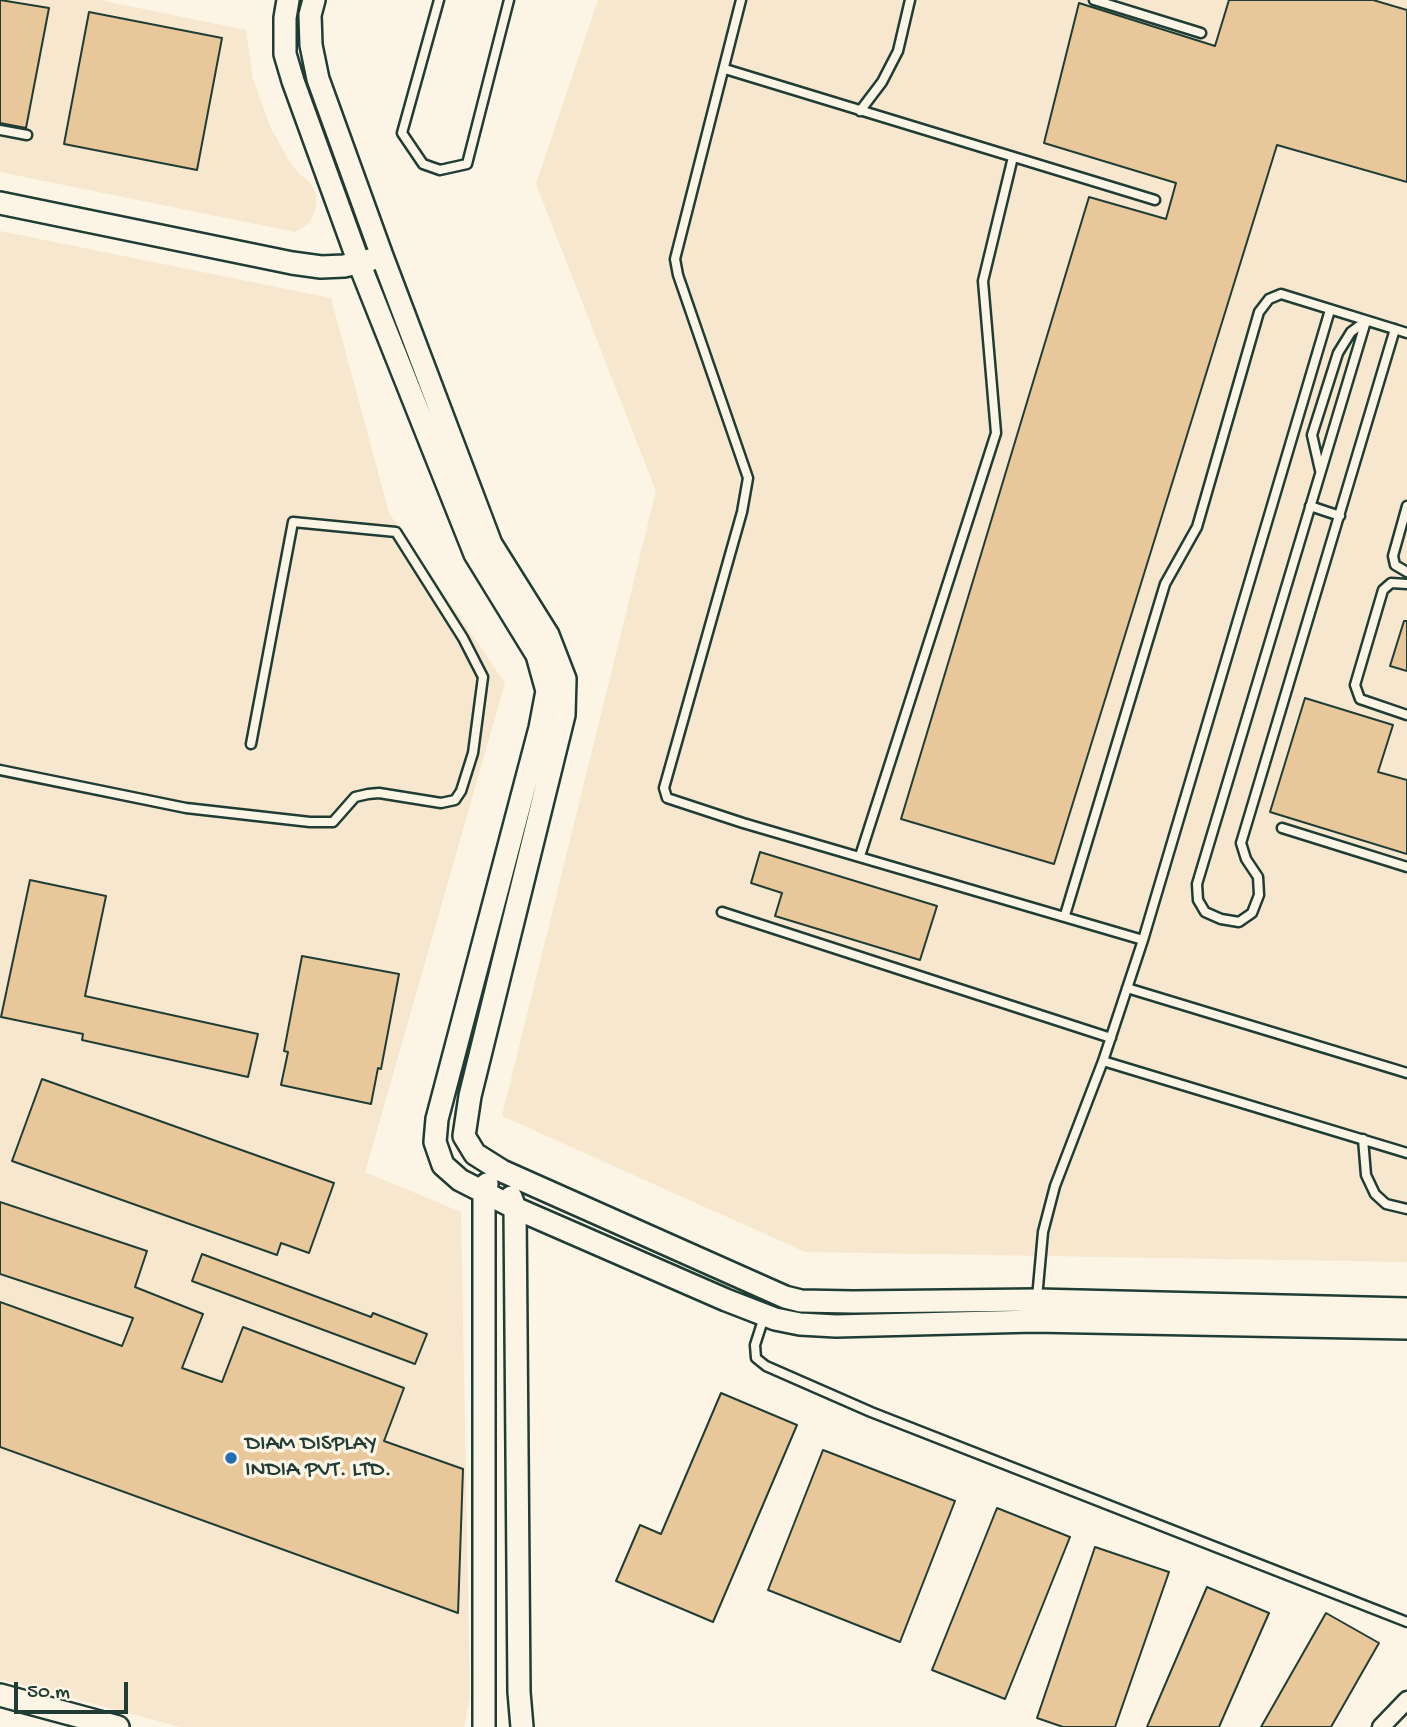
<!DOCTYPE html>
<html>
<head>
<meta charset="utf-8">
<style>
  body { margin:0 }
  #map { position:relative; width:1407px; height:1727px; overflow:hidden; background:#fcf5e5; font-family:"Gochi Hand",sans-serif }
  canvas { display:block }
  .scale { position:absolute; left:14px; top:1682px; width:114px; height:32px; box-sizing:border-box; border:4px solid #1f3d34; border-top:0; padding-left:9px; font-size:21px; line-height:24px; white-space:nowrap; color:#1f3d34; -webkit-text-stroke:5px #fcf5e5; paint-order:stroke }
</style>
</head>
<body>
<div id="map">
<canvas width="1407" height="1727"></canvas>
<div class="scale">50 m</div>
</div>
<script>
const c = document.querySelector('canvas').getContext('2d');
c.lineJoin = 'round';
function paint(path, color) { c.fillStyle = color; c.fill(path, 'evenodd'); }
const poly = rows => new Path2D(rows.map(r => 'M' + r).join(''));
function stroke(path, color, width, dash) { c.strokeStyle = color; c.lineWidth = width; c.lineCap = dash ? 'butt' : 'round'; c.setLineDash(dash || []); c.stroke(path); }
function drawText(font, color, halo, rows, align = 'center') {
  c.font = font + ' "Gochi Hand",sans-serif'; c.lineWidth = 7; c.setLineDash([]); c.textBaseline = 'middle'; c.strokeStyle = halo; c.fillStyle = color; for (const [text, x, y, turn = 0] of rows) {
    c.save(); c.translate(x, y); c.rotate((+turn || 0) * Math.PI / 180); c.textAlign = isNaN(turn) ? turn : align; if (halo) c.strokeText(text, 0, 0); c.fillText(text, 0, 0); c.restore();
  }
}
paint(poly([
  [0,0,100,0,246,30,253,79,270,126,288,159,299,174,310,182,316,195,316,209,309,223,295,232,0,172],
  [598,0,1407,0,1407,1262,805,1252,502,1116,656,491,536,184],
  [0,231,331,298,389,513,505,683,365,1172,461,1212,470,1696,464,1727,180,1727,0,1679]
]), '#f6e7ce');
const building = poly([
  [0,0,49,8,26,128,0,123,0,0],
  [1229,0,1373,0,1407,10,1407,182,1277,145,1054,864,901,819,1089,197,1166,219,1176,183,1044,143,1079,3,1215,46,1229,0],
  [89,12,222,38,197,170,64,144,89,12],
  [1404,621,1407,621,1407,671,1390,666,1404,621],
  [1305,698,1393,725,1378,772,1407,780,1407,854,1270,812,1305,698],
  [760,852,937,906,920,960,775,916,782,893,751,883,760,852],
  [30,880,106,896,85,996,258,1034,248,1077,82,1040,83,1034,1,1017,30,880],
  [302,956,399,974,381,1069,378,1068,371,1104,281,1085,288,1052,284,1051,302,956],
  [42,1079,334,1183,309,1253,281,1243,277,1255,12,1161,42,1079],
  [0,1202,147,1251,135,1287,203,1314,182,1368,222,1382,243,1327,404,1388,384,1441,463,1469,458,1613,0,1447,0,1302,122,1346,133,1318,0,1274,0,1202],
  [202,1254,371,1317,373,1313,427,1334,415,1364,192,1281,202,1254],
  [721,1393,797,1425,713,1622,616,1581,640,1525,661,1534,721,1393],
  [823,1450,955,1501,900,1642,768,1590,823,1450],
  [997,1508,1070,1537,1005,1699,932,1670,997,1508],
  [1095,1547,1169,1572,1115,1727,1063,1727,1037,1718,1095,1547],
  [1207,1587,1269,1613,1219,1727,1147,1727,1207,1587],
  [1326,1613,1379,1643,1331,1727,1261,1727,1326,1613]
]);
paint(building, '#e8c79a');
stroke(building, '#1f3d34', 2);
const lane = poly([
  [439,0,402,133,423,164,440,170,467,164,509,0],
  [741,0,675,259,678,275,748,478,742,512,664,788,667,798,743,823,1143,940],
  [1094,0,1201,33],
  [725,69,1155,200],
  [860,111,882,82,898,51,910,0],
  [0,130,27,135],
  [1366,321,1197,884,1198,900,1205,912,1221,919,1239,922,1252,913,1259,895,1258,877,1246,859,1241,843,1395,329],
  [1320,470,1312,435,1338,353,1351,332,1366,321],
  [1310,506,1340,516],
  [1407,506,1393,556,1395,565,1407,572],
  [1407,584,1391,583,1383,590,1355,685,1360,699,1407,715],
  [0,770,186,808,310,822,333,822,355,797,368,794,379,793,441,803,455,800,461,791,473,753,483,677,463,638,396,532,293,522,251,744],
  [1282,828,1407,867],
  [860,856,996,433,983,281,1013,157],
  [722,912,1111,1038],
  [1065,915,1165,584,1197,527,1259,312,1269,299,1281,294,1407,333],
  [1127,988,1407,1073],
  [1103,1061,1407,1153],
  [1363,1139,1366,1175,1375,1194,1386,1204,1407,1209],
  [1037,1298,1043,1232,1055,1186,1103,1061,1143,940,1330,310],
  [764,1317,755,1345,756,1358,766,1366,871,1412,1407,1622]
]);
const street = poly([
  [1381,1727,1407,1700]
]);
const secondary = poly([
  [288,0,285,18,285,54,293,81,359,263,475,554,537,655,547,691,540,728,437,1119,435,1142,443,1165,460,1180,515,1208,726,1300,775,1319,800,1324,836,1326,1034,1321,1407,1328],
  [314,0,310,15,311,45,318,79,382,256,491,544,548,635,565,679,564,715,470,1096,464,1136,475,1154,502,1171,785,1297,801,1301,853,1302,1037,1300,1407,1309],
  [0,203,292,263,321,267,344,266,370,260],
  [511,1197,515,1208,519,1692,522,1727],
  [0,1695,118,1727],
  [484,1727,484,1193,487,1184]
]);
stroke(lane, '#1f3d34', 13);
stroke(street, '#1f3d34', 21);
stroke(secondary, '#1f3d34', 26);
stroke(lane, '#fcf5e5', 8);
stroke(street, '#fcf5e5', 16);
stroke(secondary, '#fcf5e5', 21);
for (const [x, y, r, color] of [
  [231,1458,7,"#1f6fb2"]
]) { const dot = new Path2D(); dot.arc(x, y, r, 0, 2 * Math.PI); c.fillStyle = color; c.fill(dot); stroke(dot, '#fcf5e5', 2.5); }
drawText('23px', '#1f3d34', '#fcf5e5', [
  ["DIAM DISPLAY",245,1445],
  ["INDIA PVT. LTD.",245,1471]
], 'left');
</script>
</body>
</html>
